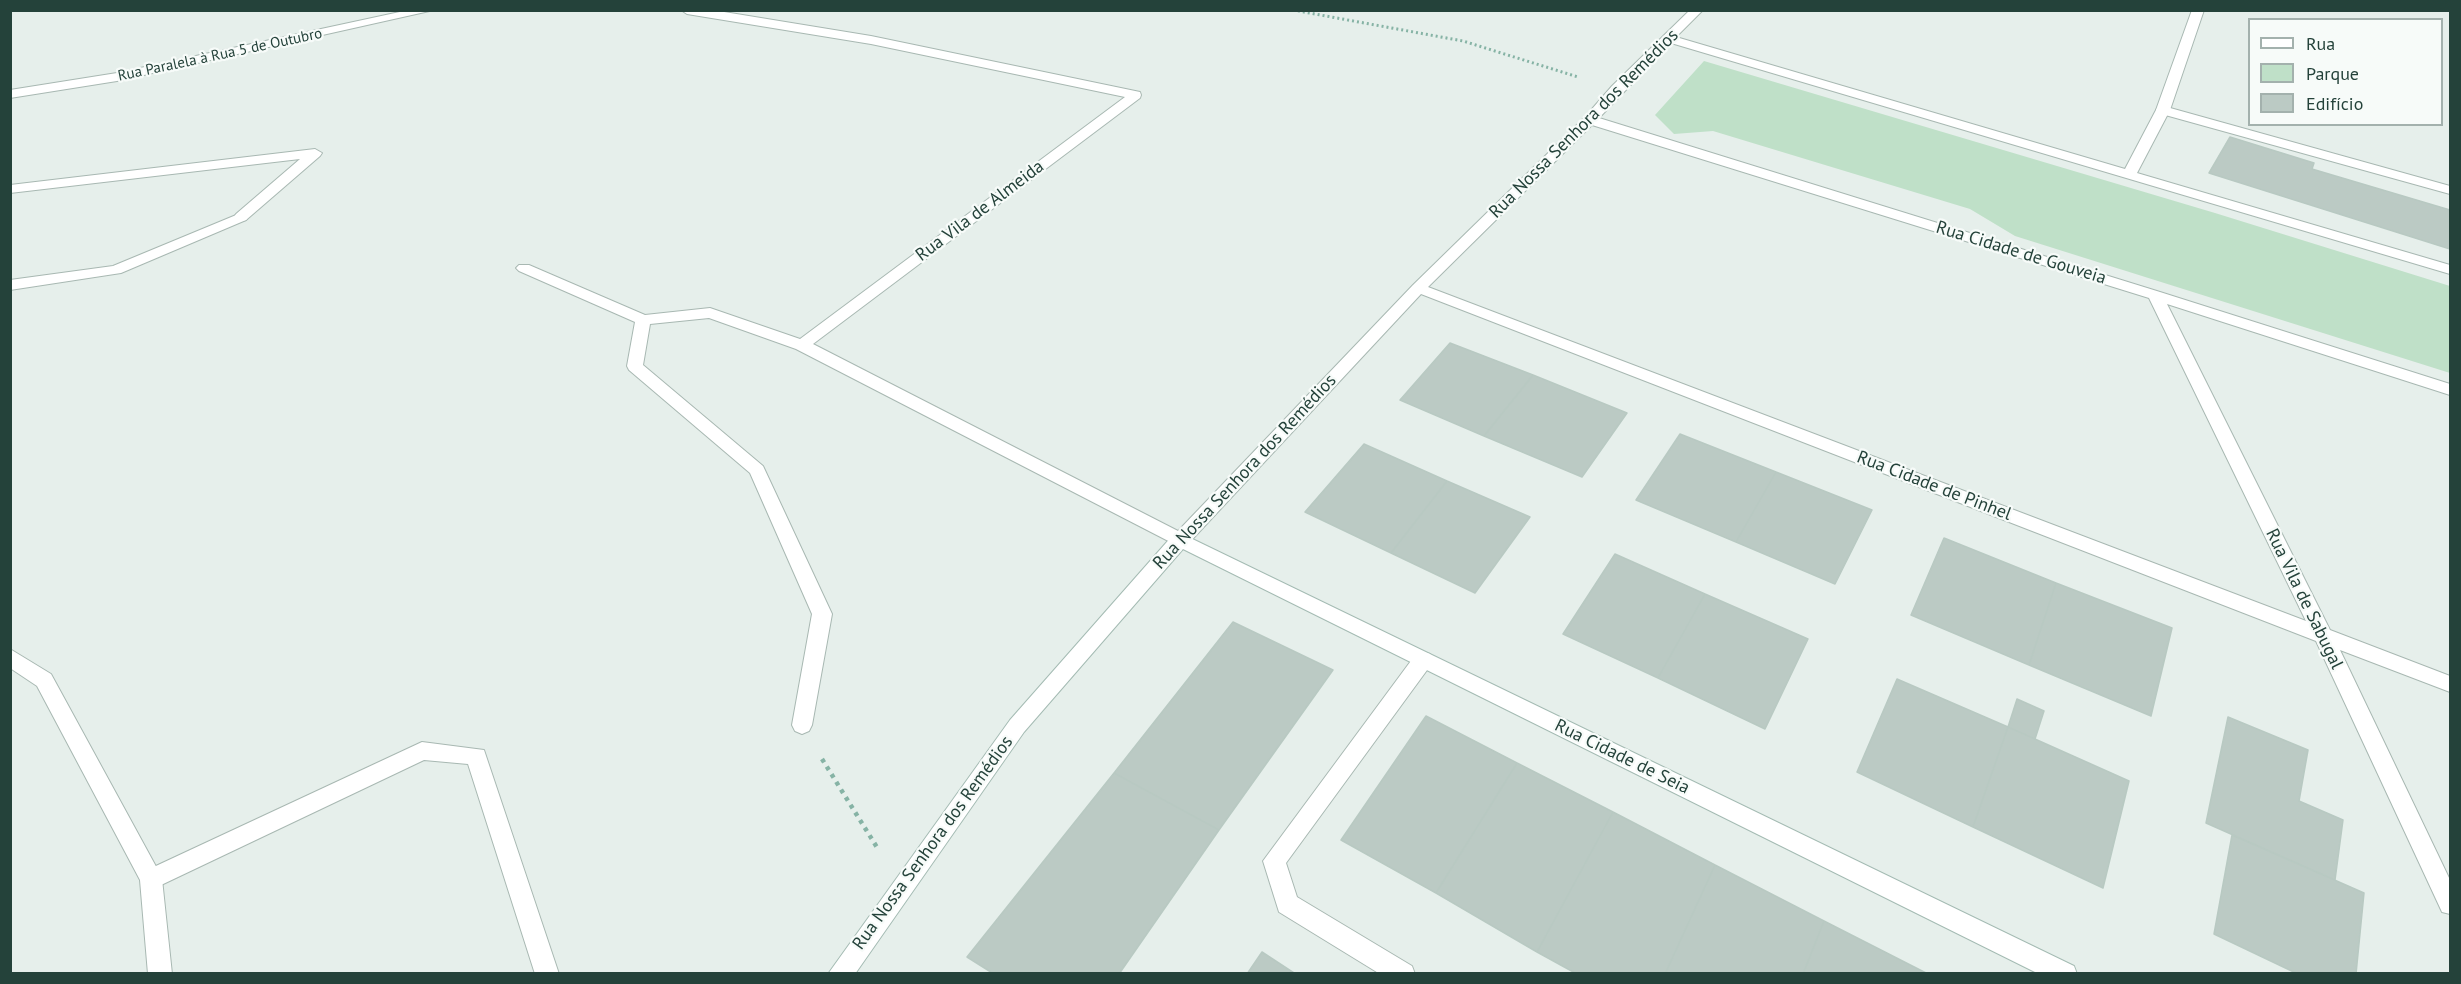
<!DOCTYPE html>
<html>
<head>
<meta charset="utf-8">
<style>
  body { margin:0 }
  #map { position:relative; width:2461px; height:984px; overflow:hidden; background:#e6efeb; font-family:"PT Sans",sans-serif }
  canvas { display:block }
  .frame { position:absolute; inset:0; border:12px solid #24423a; pointer-events:none }
  .legend { position:absolute; left:2248px; top:18px; width:195px; height:108px; box-sizing:border-box; background:#f7fbf9; border:2px solid #a3b1ad; margin:0; padding:8px 10px; list-style:none; font-size:18px; color:#24423a }
  .legend li { display:flex; align-items:center; gap:12px; height:30px }
  .legend b { width:30px; border:2px solid #a3b1ad }
</style>
</head>
<body>
<div id="map">
<canvas width="2461" height="984"></canvas>
<div class="frame"></div>
<ul class="legend">
<li><b style="height:8px;background:#fff"></b>Rua</li>
<li><b style="height:16px;background:#bfe0c8"></b>Parque</li>
<li><b style="height:16px;background:#bbcac4"></b>Edifício</li>
</ul>
</div>
<script>
const c = document.querySelector('canvas').getContext('2d');
c.lineJoin = 'round';
function paint(path, color) { c.fillStyle = color; c.fill(path, 'evenodd'); }
const poly = rows => new Path2D(rows.map(r => 'M' + r).join(''));
function stroke(path, color, width, dash) { c.strokeStyle = color; c.lineWidth = width; c.lineCap = dash ? 'butt' : 'round'; c.setLineDash(dash || []); c.stroke(path); }
function drawText(font, color, halo, rows, align = 'center') {
  c.font = font + ' "PT Sans",sans-serif'; c.lineWidth = 4.5; c.setLineDash([]); c.textBaseline = 'middle'; c.strokeStyle = halo; c.fillStyle = color; for (const [text, x, y, turn = 0] of rows) {
    c.save(); c.translate(x, y); c.rotate((+turn || 0) * Math.PI / 180); c.textAlign = isNaN(turn) ? turn : align; if (halo) c.strokeText(text, 0, 0); c.fillText(text, 0, 0); c.restore();
  }
}
paint(poly([
  [1704,61,2215,213,2450,286,2450,373,2015,236,1970,209,1713,131,1674,134,1655,115]
]), '#bfe0c8');
const building = poly([
  [2230,137,2314,163,2312,169,2450,210,2450,249,2209,173,2230,137],
  [1450,343,1533,375,1484,436,1400,400,1450,343],
  [1533,375,1627,413,1582,477,1484,436,1533,375],
  [1680,434,1776,472,1736,542,1636,500,1680,434],
  [1364,444,1447,481,1391,553,1305,512,1364,444],
  [1776,472,1872,510,1835,584,1736,542,1776,472],
  [1447,481,1530,517,1475,593,1391,553,1447,481],
  [1944,538,2056,583,2029,665,1911,615,1944,538],
  [1615,554,1705,594,1658,678,1563,634,1615,554],
  [2056,583,2172,628,2151,716,2029,665,2056,583],
  [1705,594,1808,639,1765,729,1658,678,1705,594],
  [1233,622,1333,670,1219,830,1114,773,1233,622],
  [1897,679,2008,727,1973,827,1857,772,1897,679],
  [2017,699,2044,711,2035,739,2008,727,2017,699],
  [1426,716,1517,763,1436,893,1341,840,1426,716],
  [2228,717,2308,750,2299,801,2343,820,2335,880,2206,823,2228,717],
  [2008,727,2129,781,2103,888,1973,827,2008,727],
  [1517,763,1613,812,1537,952,1436,893,1517,763],
  [1114,773,1219,830,1119,974,994,974,967,957,1114,773],
  [1613,812,1715,865,1665,974,1577,974,1537,952,1613,812],
  [2232,835,2364,893,2356,974,2298,974,2214,934,2232,835],
  [1715,865,1824,921,1803,974,1665,974,1715,865],
  [1824,921,1928,974,1803,974,1824,921],
  [1262,952,1294,973,1295,974,1247,974,1262,952]
]);
paint(building, '#bbcac4');
stroke(building, '#b8c9c2', 1.5);
const lane = poly([
  [2163,106,2450,186,2450,194,2158,113,2156,110,2158,107,2163,106],
  [315,149,322,153,320,156,246,220,241,221,234,217,236,214,300,159,10,193,10,185,315,149],
  [1423,652,1430,654,1433,660,1430,666,1286,863,1297,897,1412,966,1415,974,1380,974,1279,912,1263,861,1416,654,1423,652],
  [422,742,484,750,559,974,535,974,468,764,424,760,159,886,151,889,143,886,140,879,143,872,422,742]
]);
const street = poly([
  [409,10,434,10,117,81,10,98,10,90,117,73,409,10],
  [681,10,712,10,871,36,1140,92,1141,95,1140,98,813,344,1178,531,1413,285,1585,117,1612,86,1690,10,1703,10,1676,37,2125,169,2156,110,2192,10,2204,10,2170,110,2137,173,2450,265,2450,274,1671,43,1599,118,2160,292,2450,384,2450,395,2167,304,2330,630,2450,676,2450,692,2340,650,2450,880,2450,914,2442,912,2316,641,1421,294,1187,545,1180,547,796,349,709,318,650,324,643,365,763,466,832,614,812,725,809,731,802,734,795,731,792,725,812,614,750,473,629,370,627,366,635,322,519,271,516,268,519,265,529,265,645,315,710,308,800,339,1125,97,871,44,687,14,681,10],
  [1592,125,2149,298,2306,621,1428,287,1592,125],
  [241,213,248,217,246,220,121,273,10,290,10,280,113,266,241,213],
  [10,649,51,674,159,872,162,879,172,974,148,974,140,880,37,686,10,668,10,649]
]);
const secondary = poly([
  [1180,533,2074,966,2077,974,2039,974,1183,549,1024,732,855,974,828,974,1010,720,1173,535,1180,533]
]);
stroke(lane, '#a8b8b2', 2);
stroke(street, '#a8b8b2', 2);
stroke(secondary, '#a4bbb3', 2);
stroke(poly([
  [1293,10,1463,41,1578,77]
]), '#86b3a5', 3, [2, 3]);
stroke(poly([
  [822,759,878,849]
]), '#86b3a5', 4.5, [4, 5]);
paint(lane, '#fff');
paint(street, '#fff');
paint(secondary, '#fff');
drawText('15px', '#24423a', '#f7fbf9', [
  ["Rua Paralela à Rua 5 de Outubro",220,55,-12]
]);
drawText('18px', '#24423a', '#f7fbf9', [
  ["Rua Nossa Senhora dos Remédios",1584,124,-45],
  ["Rua Vila de Almeida",980,211,-37],
  ["Rua Cidade de Gouveia",2021,253,17],
  ["Rua Nossa Senhora dos Remédios",1245,472,-47],
  ["Rua Cidade de Pinhel",1934,486,21],
  ["Rua Vila de Sabugal",2304,599,64],
  ["Rua Cidade de Seia",1622,757,26],
  ["Rua Nossa Senhora dos Remédios",933,843,-54]
]);
</script>
</body>
</html>
